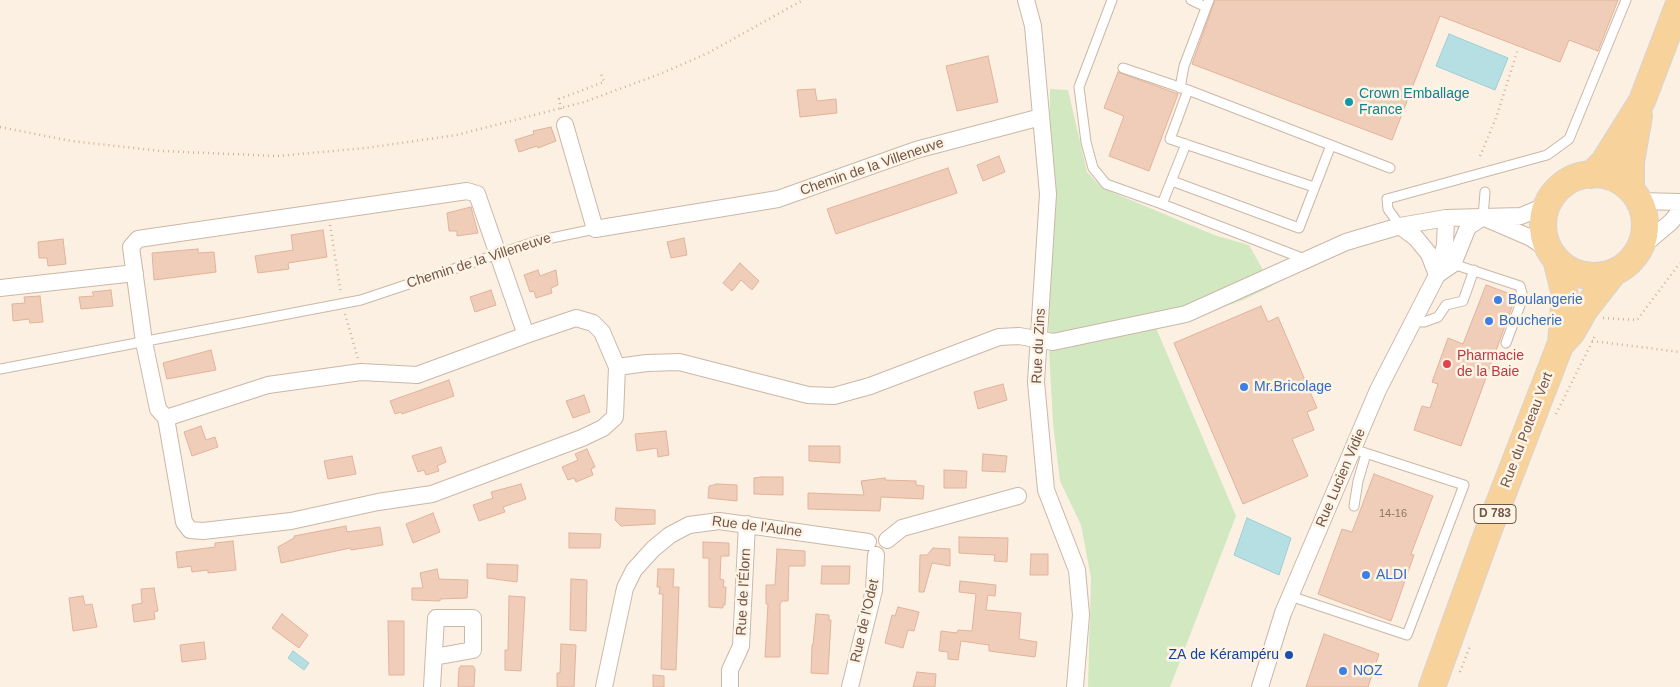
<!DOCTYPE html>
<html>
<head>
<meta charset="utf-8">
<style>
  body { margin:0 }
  canvas { display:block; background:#fbf0e1 }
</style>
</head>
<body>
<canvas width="1680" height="687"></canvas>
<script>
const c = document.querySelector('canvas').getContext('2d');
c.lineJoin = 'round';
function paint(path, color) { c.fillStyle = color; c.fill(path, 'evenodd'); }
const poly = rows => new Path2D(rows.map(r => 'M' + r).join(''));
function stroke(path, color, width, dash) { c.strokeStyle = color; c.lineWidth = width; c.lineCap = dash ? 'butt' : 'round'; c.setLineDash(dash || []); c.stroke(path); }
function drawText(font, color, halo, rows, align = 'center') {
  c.font = font + ' Helvetica,sans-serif'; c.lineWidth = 5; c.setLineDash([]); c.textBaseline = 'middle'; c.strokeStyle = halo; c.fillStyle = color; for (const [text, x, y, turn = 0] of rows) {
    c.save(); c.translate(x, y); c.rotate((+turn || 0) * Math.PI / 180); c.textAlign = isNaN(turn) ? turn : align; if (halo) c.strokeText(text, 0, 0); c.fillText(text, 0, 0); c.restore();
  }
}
paint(poly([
  [1050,89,1068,90,1087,172,1102,188,1214,235,1249,245,1272,286,1243,300,1187,320,1156,328,1236,516,1170,687,1088,687,1091,578,1081,525,1060,481,1053,423,1049,349]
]), '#d2e8c0');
const water = poly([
  [1449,34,1508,58,1495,90,1436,66,1449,34],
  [1247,518,1291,538,1279,575,1234,555,1247,518],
  [293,651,309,663,304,670,288,658,293,651]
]);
paint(water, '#b6dfe4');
stroke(water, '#9dced5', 1);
const building = poly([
  [1215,0,1618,0,1598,51,1569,40,1560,62,1440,16,1392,140,1192,64,1215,0],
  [988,56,998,102,957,111,946,66,988,56],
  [1118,72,1178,94,1149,171,1109,156,1124,116,1104,108,1118,72],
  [815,89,817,101,836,99,837,113,800,117,797,90,815,89],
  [551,127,556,141,538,148,537,146,519,152,515,140,534,134,533,131,551,127],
  [999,156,1005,172,983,181,977,165,999,156],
  [948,168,957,193,836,234,827,209,948,168],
  [471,207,478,233,457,236,457,231,449,231,447,213,471,207],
  [323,230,327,257,288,263,289,269,258,273,255,256,293,250,291,235,323,230],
  [684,238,687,255,671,258,667,242,684,238],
  [63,239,66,264,48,266,47,258,39,258,38,242,63,239],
  [198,249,198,253,214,252,216,272,154,280,152,253,198,249],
  [740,263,759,281,752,290,741,280,732,291,723,283,740,263],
  [538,270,540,276,556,270,558,285,551,288,552,293,536,298,534,291,530,292,524,275,538,270],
  [1486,285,1516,296,1461,446,1414,430,1422,406,1430,408,1438,384,1432,382,1448,338,1463,344,1486,285],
  [111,290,113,306,81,309,79,297,94,296,92,292,111,290],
  [491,290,496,305,475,312,470,297,491,290],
  [40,296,43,322,30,323,29,319,13,321,12,304,25,303,24,297,40,296],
  [1261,306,1268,322,1278,317,1317,408,1307,412,1314,430,1292,439,1308,476,1243,504,1174,343,1261,306],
  [211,350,216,370,167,379,163,363,211,350],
  [449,380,454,396,402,414,401,412,395,414,390,401,449,380],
  [1003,384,1007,400,978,409,974,392,1003,384],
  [584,395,590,412,573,418,566,401,584,395],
  [201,426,206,440,215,437,218,447,192,456,184,432,201,426],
  [666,431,669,455,658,457,657,448,637,451,635,434,666,431],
  [809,446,840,446,840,463,809,461,809,446],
  [441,447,446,462,437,466,439,471,426,475,424,470,418,472,412,456,441,447],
  [587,449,595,467,591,469,593,475,576,482,574,478,568,480,562,467,578,460,575,454,587,449],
  [983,454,1007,456,1005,472,982,471,983,454],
  [352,456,356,474,328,479,324,461,352,456],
  [944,470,967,471,966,488,944,488,944,470],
  [1374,474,1433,496,1411,554,1414,555,1391,621,1318,594,1342,529,1352,532,1374,474],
  [761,477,783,477,783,495,754,494,754,478,761,477],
  [885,478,885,480,916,481,916,485,924,486,923,499,881,497,880,511,808,509,808,493,864,495,861,481,885,478],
  [521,484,526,499,503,507,505,512,479,521,473,505,493,498,491,492,521,484],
  [717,484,737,485,737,501,708,498,709,486,717,484],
  [616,508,655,510,655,524,621,526,615,520,616,508],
  [433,513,440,532,413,543,406,524,433,513],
  [346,526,347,532,380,527,383,545,351,550,350,548,281,563,278,547,294,538,294,536,346,526],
  [569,533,601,534,600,548,569,548,569,533],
  [959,537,1008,538,1007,562,994,561,995,555,959,553,959,537],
  [233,541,236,570,208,573,208,570,192,572,191,566,178,568,176,552,215,547,215,543,233,541],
  [703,542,729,543,729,556,721,556,720,579,724,580,723,587,726,587,725,605,723,605,723,608,709,607,709,558,703,558,703,542],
  [933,548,950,549,950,566,932,563,924,592,919,592,920,555,927,555,933,548],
  [777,549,805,551,805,566,789,566,788,601,782,601,780,604,780,657,765,657,768,604,766,604,766,585,775,585,777,549],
  [1031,554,1048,554,1048,575,1030,575,1031,554],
  [487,564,518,565,517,582,487,578,487,564],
  [822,566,850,566,849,584,821,584,822,566],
  [437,569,439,579,468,580,467,598,440,599,440,601,412,600,412,588,423,588,420,573,437,569],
  [658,569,674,569,673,587,679,587,676,670,661,669,663,594,659,594,660,587,657,587,658,569],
  [571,579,587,580,586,631,570,630,571,579],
  [960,581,996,585,995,596,988,595,986,610,1021,613,1019,639,1037,642,1035,657,989,651,989,645,961,641,958,660,948,659,948,652,939,651,941,631,957,633,958,630,972,631,976,594,959,592,960,581],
  [154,588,158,611,154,612,155,619,134,622,132,605,142,603,141,589,154,588],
  [83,596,85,605,92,604,97,627,73,631,69,598,83,596],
  [509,596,525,597,521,671,505,670,505,650,508,650,509,596],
  [898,607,919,612,914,631,908,630,903,648,885,643,892,615,895,616,898,607],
  [282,614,308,635,299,648,272,628,282,614],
  [816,614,829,615,829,620,831,620,828,674,811,673,812,645,813,645,816,614],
  [388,621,404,621,404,675,389,675,388,621],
  [1324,634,1379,654,1368,687,1306,687,1324,634],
  [204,642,206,659,182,662,180,645,204,642],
  [561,644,576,645,574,687,557,687,557,673,560,673,561,644],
  [461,666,473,666,475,669,474,687,458,687,459,668,461,666],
  [917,672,936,674,935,687,913,687,917,672],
  [653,675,664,676,664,687,653,687,653,675]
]);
paint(building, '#f0cdb9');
stroke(building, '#e2b39a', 1);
const service = poly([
  [1112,0,1079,87,1086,142,1093,168,1106,184,1162,204],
  [1191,0,1206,7],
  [1123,68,1188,90,1390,168],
  [1180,88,1184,66,1209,0],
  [1188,90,1170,139,1314,187],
  [1186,144,1162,204,1307,260],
  [1172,181,1299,228,1331,145],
  [1483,217,1485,192],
  [1400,226,1388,209,1387,199,1547,155,1569,139,1626,0],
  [1453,264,1520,286,1523,297,1506,343],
  [1413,321,1424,322,1438,317,1446,305,1463,301,1474,270],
  [0,369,361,300,537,241,595,229],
  [1354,506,1358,481,1366,454],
  [1290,596,1407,635,1464,485,1353,449]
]);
const minor = poly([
  [1026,0,1033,26,1048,194,1036,382,1046,490,1077,570,1081,615,1075,687],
  [565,125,595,229,778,199,916,150,1041,117],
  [1639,201,1680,202],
  [1487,219,1531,238,1550,251],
  [1400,226,1416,238,1429,254,1437,275],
  [1640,248,1671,222,1680,211],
  [1437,275,1453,264,1468,227,1483,217],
  [0,288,135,273],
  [617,367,647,363,679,362,808,395,834,396,870,386,999,337,1019,336,1053,342,1186,314,1346,242,1400,226,1446,218,1521,216,1547,205],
  [166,418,268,385,361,372,417,375,526,335,576,318,593,323,602,332,617,367,615,417,603,428,582,438,432,494,378,502,291,521,203,531,190,530,184,522,166,418,158,409,144,342,131,247,138,239,467,191,477,194,526,335],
  [887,540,902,528,1018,496],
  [432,687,436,618,473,618,473,650,434,657],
  [604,687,625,588,634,570,653,549,670,535,689,525,719,521,868,542],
  [730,687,730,670,741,646,747,524],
  [850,687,874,590,876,555],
  [1260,687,1283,613,1378,390,1437,275,1445,245,1446,218]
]);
const primary = poly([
  '1543 225a51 51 0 1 1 102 0a51 51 0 1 1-102 0Z',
  [1591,175,1604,162,1642,101,1680,1],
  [1631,190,1631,162,1639,116],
  [1562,343,1572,332,1585,309,1614,272],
  [1432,687,1489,529,1561,343,1565,295,1556,259]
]);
stroke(service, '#cbb7a8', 11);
stroke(minor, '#cbb7a8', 18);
stroke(primary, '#dad3d0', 28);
stroke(poly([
  [561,109,559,99,604,82,600,71],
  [0,127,71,141,161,151,277,156,366,148,457,135,584,102,660,74,708,53,803,0],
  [1480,156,1496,118,1518,49],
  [330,225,341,294],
  [345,314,358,359],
  [1603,318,1637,320,1680,263],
  [1592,341,1680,352],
  [1556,414,1596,334],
  [1460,672,1470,646]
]), '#d4b09d', 2.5, [1, 4]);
stroke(service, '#fff', 9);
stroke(minor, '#fff', 16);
stroke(primary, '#f8d29b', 26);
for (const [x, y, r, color] of [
  [1349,102,5,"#0f9aa8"],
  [1498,300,5,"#3f7fe0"],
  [1489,321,5,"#3f7fe0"],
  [1447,364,5,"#e0444e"],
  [1244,387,5,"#3f7fe0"],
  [1366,575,5,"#3f7fe0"],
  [1289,655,5,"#1a4fb4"],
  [1343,671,5,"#3f7fe0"]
]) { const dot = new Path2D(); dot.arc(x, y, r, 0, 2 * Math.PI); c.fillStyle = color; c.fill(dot); stroke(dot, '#fef4e6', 2); }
drawText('11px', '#917465', null, [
  ["14-16",1393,514]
]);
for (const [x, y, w] of [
  [1495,514,42]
]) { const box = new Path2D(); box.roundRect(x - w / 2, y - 9.5, w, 19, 4); c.fillStyle = '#fef4e6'; c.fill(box); stroke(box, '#715649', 1); }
drawText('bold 12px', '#715649', null, [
  ["D 783",1495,514]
]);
drawText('14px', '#0d838f', '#fef4e6', [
  ["Crown Emballage",1359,94],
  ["France",1359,110]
], 'left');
drawText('14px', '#715649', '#fef4e6', [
  ["Chemin de la Villeneuve",872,167,-19],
  ["Chemin de la Villeneuve",479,261,-18],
  ["Rue du Zins",1039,346,-87],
  ["Rue du Poteau Vert",1527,430,-69],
  ["Rue Lucien Vidie",1341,478,-67],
  ["Rue de l'Aulne",757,527,7],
  ["Rue de l'Élorn",744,592,-87],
  ["Rue de l'Odet",865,621,-77]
]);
drawText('14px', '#366cbe', '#fef4e6', [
  ["Boulangerie",1508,300],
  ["Boucherie",1499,321],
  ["Mr.Bricolage",1254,387],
  ["ALDI",1376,575],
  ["NOZ",1353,671]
], 'left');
drawText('14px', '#be3a42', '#fef4e6', [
  ["Pharmacie",1457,356],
  ["de la Baie",1457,372]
], 'left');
drawText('14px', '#164399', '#fef4e6', [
  ["ZA de Kérampéru",1279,655]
], 'right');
</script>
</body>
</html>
